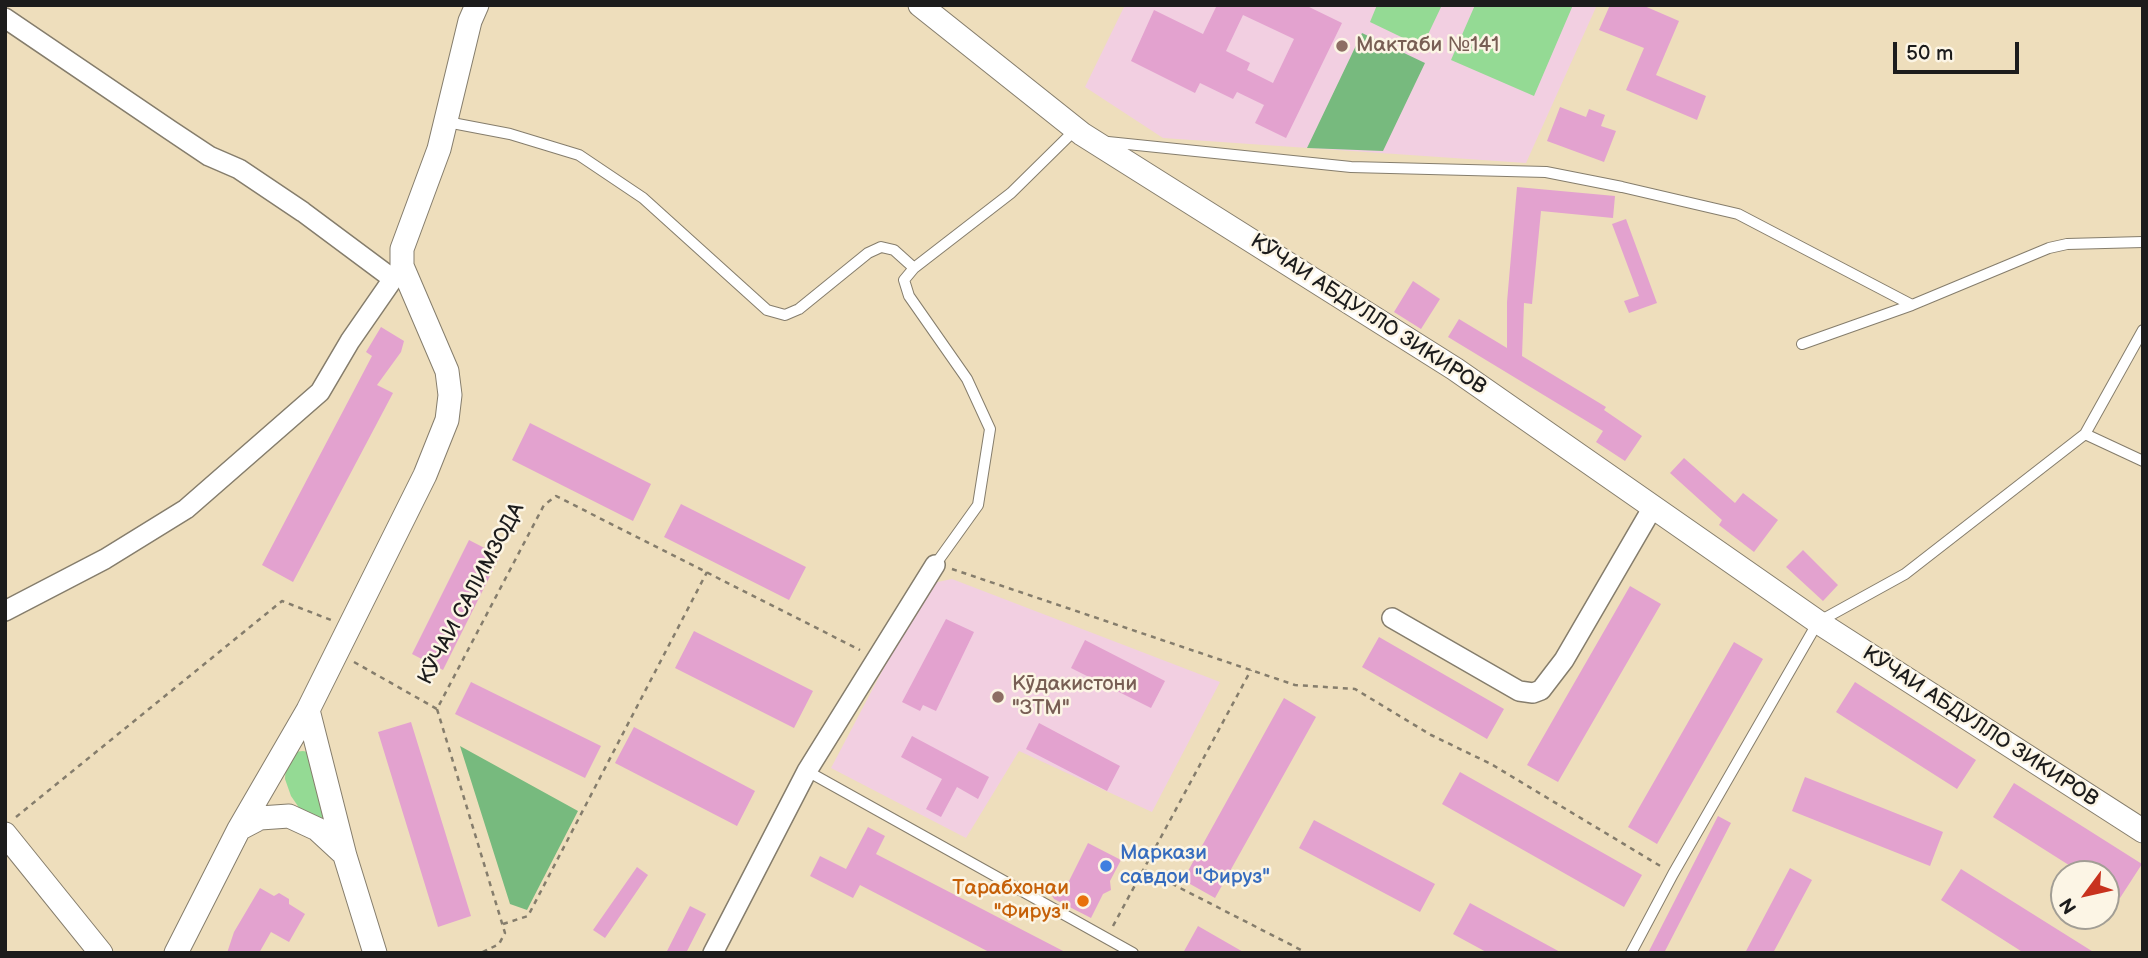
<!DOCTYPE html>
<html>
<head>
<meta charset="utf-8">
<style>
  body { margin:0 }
  #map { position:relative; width:2148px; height:958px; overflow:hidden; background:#eedebc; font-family:"Balsamiq Sans",sans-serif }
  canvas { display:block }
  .frame { position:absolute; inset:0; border:7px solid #1c1c1c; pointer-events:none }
  .north { position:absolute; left:2050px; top:860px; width:70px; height:70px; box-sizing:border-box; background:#fcf5e5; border:2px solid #a29e95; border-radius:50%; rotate:237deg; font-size:19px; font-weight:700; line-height:28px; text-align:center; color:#1c1c1c }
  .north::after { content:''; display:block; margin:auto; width:24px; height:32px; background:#c8321e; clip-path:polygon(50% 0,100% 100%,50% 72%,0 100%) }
  .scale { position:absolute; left:1893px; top:42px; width:126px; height:32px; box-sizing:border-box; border:4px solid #1c1c1c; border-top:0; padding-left:9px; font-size:21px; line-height:24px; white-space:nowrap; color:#1c1c1c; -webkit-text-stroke:5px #fcf5e5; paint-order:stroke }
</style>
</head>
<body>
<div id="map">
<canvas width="2148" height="958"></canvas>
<div class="frame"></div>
<div class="north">N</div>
<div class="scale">50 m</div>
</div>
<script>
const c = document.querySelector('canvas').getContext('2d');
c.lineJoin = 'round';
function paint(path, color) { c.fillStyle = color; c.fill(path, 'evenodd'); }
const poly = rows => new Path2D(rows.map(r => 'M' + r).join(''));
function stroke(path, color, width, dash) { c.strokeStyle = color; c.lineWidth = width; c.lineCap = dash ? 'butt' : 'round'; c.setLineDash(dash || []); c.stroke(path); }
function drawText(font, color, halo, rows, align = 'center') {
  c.font = font + ' "Balsamiq Sans",sans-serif'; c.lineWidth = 5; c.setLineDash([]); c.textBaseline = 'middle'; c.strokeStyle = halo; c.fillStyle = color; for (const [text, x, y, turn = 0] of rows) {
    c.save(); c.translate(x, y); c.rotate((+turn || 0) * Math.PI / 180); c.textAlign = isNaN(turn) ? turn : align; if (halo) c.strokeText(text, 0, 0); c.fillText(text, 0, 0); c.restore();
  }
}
paint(poly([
  [1125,5,1597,5,1526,163,1163,138,1085,87],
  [952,579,1220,682,1152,812,1019,751,966,838,831,768,928,584]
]), '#f2cfe1');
paint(poly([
  [1377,5,1442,5,1422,47,1370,22],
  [1475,5,1573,5,1534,96,1451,60],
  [303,751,308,752,343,841,302,812,291,796,285,779,286,764,294,752]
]), '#94da94');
paint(poly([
  [1362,33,1425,63,1383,151,1307,148],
  [460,746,578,811,527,910,510,904]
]), '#77ba7e');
paint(poly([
  [1217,5,1305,5,1342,23,1286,138,1255,123,1264,105,1237,92,1233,99,1200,83,1195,93,1131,61,1154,10,1203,34],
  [1243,15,1294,39,1273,83,1247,70,1250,63,1226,51],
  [1610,5,1642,5,1679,21,1656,75,1706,96,1697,120,1626,90,1644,48,1599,30],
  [1560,107,1586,117,1589,109,1605,115,1601,126,1616,131,1604,162,1547,141],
  [1517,187,1615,196,1613,218,1541,211,1532,304,1524,303,1522,356,1606,407,1604,410,1642,436,1625,461,1596,442,1603,431,1448,337,1459,319,1507,348,1507,302],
  [1626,219,1657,303,1629,313,1624,301,1639,296,1612,224],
  [1413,281,1440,299,1421,329,1394,312],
  [381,327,404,341,401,352,377,385,393,393,293,582,262,565,372,356,366,352],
  [530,423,651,484,633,521,512,460],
  [1684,458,1735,503,1743,493,1778,520,1754,552,1719,525,1722,520,1670,473],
  [681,504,806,567,789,600,664,537],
  [469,540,500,556,443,670,412,654],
  [1803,550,1838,585,1823,601,1786,567],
  [1630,586,1661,604,1558,782,1527,765],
  [946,619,974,632,936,711,923,705,920,711,902,702],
  [694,631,813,691,794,728,675,668],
  [1379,637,1504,709,1487,739,1362,667],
  [1085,640,1165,681,1151,708,1071,668],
  [1734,642,1763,659,1657,844,1628,827],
  [471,682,601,746,585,778,455,714],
  [1855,682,1976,760,1957,789,1836,712],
  [1284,698,1316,717,1215,898,1183,880],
  [411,722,471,916,438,927,378,732],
  [1039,723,1120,766,1107,791,1026,749],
  [634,727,755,791,737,826,615,763],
  [912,736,989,777,978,799,957,787,941,817,926,809,942,779,901,757],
  [1460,772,1642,875,1624,907,1442,804],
  [1805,777,1943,832,1930,866,1792,811],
  [2014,783,2142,864,2120,898,2106,889,2106,874,2083,874,1993,817],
  [1718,816,1731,823,1664,953,1648,953],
  [1314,820,1435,884,1420,912,1299,848],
  [868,827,885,836,876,854,1067,953,991,953,860,885,853,898,810,876,820,856,846,869],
  [1088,843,1121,860,1110,881,1111,890,1103,894,1091,918,1054,899,1051,894,1056,886,1067,885],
  [637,867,648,875,605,938,593,930],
  [1790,868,1812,880,1773,953,1745,953],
  [1961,869,2095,953,2024,953,1941,900],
  [260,888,274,896,279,893,289,899,289,904,305,914,289,942,271,932,259,953,227,953,234,932],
  [1470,903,1562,953,1488,953,1453,934],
  [690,906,706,914,686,953,666,953],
  [1198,926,1245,953,1183,953]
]), '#e3a2cf');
const service = poly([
  [447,122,510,134,579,155,643,198,767,310,785,315,799,309,868,253,881,247,894,250,914,268],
  [1108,142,1351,167,1546,172,1622,187,1738,214,1912,305],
  [1802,344,1912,305,2049,248,2067,244,2143,242],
  [2085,434,2143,461],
  [935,565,978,505,990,429,967,379,909,296,904,280,914,268,1011,193,1076,129],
  [807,771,1133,953],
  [1631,953,1673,874,1818,622,1905,574,2085,434,2143,330]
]);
const minor = poly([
  [5,18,170,130,209,156,239,169,303,212,393,279],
  [5,611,105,559,186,509,320,392,350,341,402,266],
  [1392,618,1519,691,1533,693,1541,690,1564,660,1653,507],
  [713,953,807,771,935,565]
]);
const tertiary = poly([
  [920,5,1082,134,1455,369,1818,622,2143,831],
  [308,710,345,856,375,953],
  [239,829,260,818,289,816,317,829,343,853],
  [5,834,101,953],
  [176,953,239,829,308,710,425,475,447,420,450,395,447,371,402,266,402,249,439,149,470,21,477,5]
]);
stroke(service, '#857d6c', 12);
stroke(minor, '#857d6c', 22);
stroke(tertiary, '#857d6c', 25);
stroke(poly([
  [952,569,1295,685,1355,689,1431,735,1491,764,1662,867],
  [354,662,437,709,544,505,556,496,860,650],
  [437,709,505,933,499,944,481,953],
  [16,817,282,601,331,620],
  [1145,870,1307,953],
  [503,924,528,916,707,572],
  [1113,926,1251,670]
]), '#857d6c', 2.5, [5, 5]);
stroke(service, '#fff', 10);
stroke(minor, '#fff', 19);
stroke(tertiary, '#fff', 23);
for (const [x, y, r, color] of [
  [1342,46,7,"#8d6e63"],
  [998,697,7,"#8d6e63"],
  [1106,866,7,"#3f7fe0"],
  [1083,901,7,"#e8710a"]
]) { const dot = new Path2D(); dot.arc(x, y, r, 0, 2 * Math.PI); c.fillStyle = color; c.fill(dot); stroke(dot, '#fcf5e5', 2.5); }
drawText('21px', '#785e54', '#fcf5e5', [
  ["Мактаби №141",1356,46],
  ["Кӯдакистони",1012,685],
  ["\"ЗТМ\"",1012,709]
], 'left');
drawText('21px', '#1c1c1c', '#fcf5e5', [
  ["КӮЧАИ АБДУЛЛО ЗИКИРОВ",1368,315,33],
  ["КӮЧАИ САЛИМЗОДА",472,594,-62],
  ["КӮЧАИ АБДУЛЛО ЗИКИРОВ",1980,727,33]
]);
drawText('21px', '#366cbe', '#fcf5e5', [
  ["Маркази",1120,854],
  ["савдои \"Фируз\"",1120,878]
], 'left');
drawText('21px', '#c56008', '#fcf5e5', [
  ["Тарабхонаи",1069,889],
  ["\"Фируз\"",1069,913]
], 'right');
</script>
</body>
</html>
